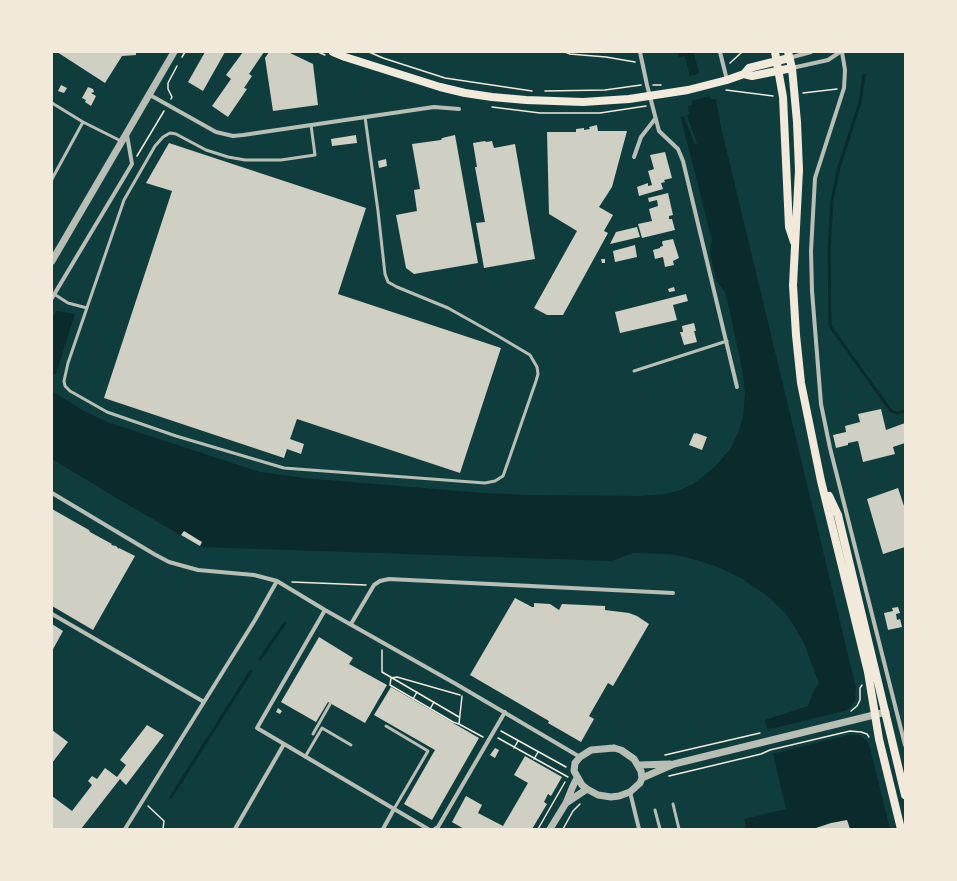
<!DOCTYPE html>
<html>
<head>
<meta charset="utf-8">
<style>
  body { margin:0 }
  #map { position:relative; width:957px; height:881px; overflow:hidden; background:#0f3d3e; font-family:"Sofia Sans Condensed",sans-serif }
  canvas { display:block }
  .frame { position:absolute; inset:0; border:53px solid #f1e9da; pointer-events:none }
</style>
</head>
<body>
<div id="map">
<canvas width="957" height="881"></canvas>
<div class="frame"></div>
</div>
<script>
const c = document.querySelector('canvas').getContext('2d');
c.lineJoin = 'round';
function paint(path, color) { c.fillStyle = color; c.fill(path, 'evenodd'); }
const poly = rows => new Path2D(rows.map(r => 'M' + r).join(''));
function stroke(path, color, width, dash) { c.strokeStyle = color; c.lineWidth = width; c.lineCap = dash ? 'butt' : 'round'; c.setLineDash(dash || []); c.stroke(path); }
paint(poly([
  [678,52,699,52,694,53,698,70,711,99,716,99,720,123,856,688,855,701,850,708,844,711,849,735,859,735,863,737,869,744,890,829,850,829,847,820,811,829,738,829,746,827,744,819,786,809,765,720,808,706,815,688,819,684,804,643,791,621,785,613,766,595,741,578,718,567,686,557,669,554,633,553,612,561,201,547,118,499,52,459,52,391,84,411,107,422,260,472,304,478,483,493,529,495,641,496,665,494,678,491,693,484,715,467,731,448,739,430,743,417,745,394,742,369,729,308,725,292,716,280,710,253,712,240,681,119,681,117,689,114,688,106,692,105,689,73,685,56,679,57],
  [56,311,75,314,56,374,52,373,52,318]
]), '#0a2a2b');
paint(poly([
  [702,73,711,96,690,101,687,77],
  [686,113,697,144,695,144,683,114],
  [844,711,844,713,846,713,851,732,849,733,849,735,771,754,766,730]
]), '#0f3d3e');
stroke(poly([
  [864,75,860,103,839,167,832,200,829,249,830,326,891,411,897,413,905,411],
  [260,659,285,623],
  [171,797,251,671]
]), '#0a2a2b', 3);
paint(poly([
  [57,52,136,52,136,55,122,56,105,83],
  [205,52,225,52,203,91,188,82],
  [243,52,264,52,249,74,252,76,244,88,247,89,228,117,212,106,231,79,226,75],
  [269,52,288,52,313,64,318,105,273,111,265,58],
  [61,85,67,88,64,93,58,91],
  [88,87,93,89,94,92,91,93,96,96,91,106,85,102,86,100,82,98],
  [597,125,598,131,627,131,612,187,599,207,613,215,604,231,608,233,563,315,547,315,534,308,577,231,549,214,547,132,576,132,576,129,584,128,584,130,590,129,589,127],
  [356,135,357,143,332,146,331,139],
  [455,135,478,263,414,274,406,268,396,215,417,211,414,190,420,189,412,144,441,140,442,138],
  [485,141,486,142,492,141,494,148,515,144,535,259,484,268,476,223,485,222,475,167,477,167,473,143],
  [169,143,366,208,338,294,501,348,460,473,297,419,290,439,304,444,301,454,287,449,284,458,104,398,172,191,146,183],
  [665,152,672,178,664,180,665,182,661,183,663,189,639,196,637,187,648,183,648,186,652,185,648,171,654,169,650,155],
  [386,159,387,166,379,168,378,161],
  [668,193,673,215,669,216,669,219,672,219,675,230,642,238,638,224,652,221,649,209,658,206,657,200,649,202,648,198],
  [637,227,640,237,610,244,616,232],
  [673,239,679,258,673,261,674,265,665,267,663,257,655,259,653,250,660,248,660,247,663,246,662,242,663,241],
  [635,245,637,257,615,262,613,251],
  [601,259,605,259,605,263,602,263],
  [674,287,675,291,669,292,668,289],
  [686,294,688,301,673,305,677,320,620,333,615,312],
  [694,323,696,331,694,331,697,342,684,345,680,332,683,332,682,326],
  [881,409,886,430,905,423,905,443,893,447,895,454,863,462,858,441,848,443,848,445,836,448,833,435,846,432,845,426,860,422,858,414],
  [694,433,696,434,696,433,707,437,702,450,689,445],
  [898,488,905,509,905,547,883,554,867,499],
  [52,509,89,530,90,532,112,544,111,545,116,546,119,549,119,548,135,556,93,630,52,606],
  [184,531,202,542,200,546,181,535],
  [515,598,532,607,534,607,534,603,550,604,559,610,562,604,605,606,605,610,629,613,637,616,649,624,613,686,608,683,589,716,594,719,581,742,548,723,549,721,470,675],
  [898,607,900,613,896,614,897,620,900,619,902,627,888,630,884,613,893,611,892,608],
  [52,624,63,631,52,651],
  [319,637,353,658,349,664,387,685,365,723,328,702,316,722,281,702],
  [391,687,479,738,432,820,404,804,435,750,374,715],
  [278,708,282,711,280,714,276,712],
  [147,725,164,735,126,785,120,779,81,829,52,829,52,796,72,811,92,785,88,781,92,776,97,779,105,768,117,777,126,765,120,760],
  [52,730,68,742,52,763],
  [495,748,499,750,495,758,490,755],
  [525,756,562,777,551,796,548,794,544,802,547,804,532,829,464,829,452,822,466,796,482,805,478,813,503,826,528,783,514,775],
  [847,820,850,829,813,829,831,823]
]), '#cfcfc3');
stroke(poly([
  [318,52,325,55],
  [369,52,383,58,445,78,532,91],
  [565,52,570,54,606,57,635,62],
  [182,57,185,52],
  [730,63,742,52],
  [653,85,661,85],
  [726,90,773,96],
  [545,91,605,90,641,85],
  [803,93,837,89],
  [171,99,172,97,168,89,168,83,177,66],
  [492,107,540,113,600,113,646,106],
  [137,156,164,111],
  [292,582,366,585],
  [382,650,382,672,459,717],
  [462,696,459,724,483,737],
  [413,699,417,692],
  [430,709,434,702],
  [851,711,857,706,860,700,860,688,862,685],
  [459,724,453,722,390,685,391,678,397,677,460,695],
  [501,731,566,767],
  [498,738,568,777],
  [514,748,518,741],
  [665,755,760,733],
  [534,759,538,752],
  [669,776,761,754,770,750,850,731,861,732,867,734,869,737],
  [148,806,164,821,163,829],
  [538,829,565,782],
  [563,829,573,811,580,804]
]), '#f1e9da', 1.5);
stroke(poly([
  [52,103,83,122,52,179],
  [83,122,121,141],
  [311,125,315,155,281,160,245,160,228,157,206,150,176,134,170,133,163,137,155,146,124,200,68,363,64,381,65,386,70,391,107,412,176,436,284,468,485,483,495,481,503,476,508,462,536,381,538,374,537,367,530,355,498,336,448,308,397,287,388,282,385,274,378,211,365,117],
  [54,294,68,303,87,308],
  [634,371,727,341],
  [386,726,428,751,394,809],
  [313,734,330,704],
  [305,757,322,728,351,745],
  [673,804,679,829],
  [655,810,660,829]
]), '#b8beb3', 3);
stroke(poly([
  [640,52,647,85,659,131,678,149,683,161,737,387],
  [720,52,727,80],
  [842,52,845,70,844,88,815,178,811,251,812,291,821,404,830,448,905,745],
  [789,58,811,52],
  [792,68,828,60,840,52],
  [150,95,216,132,233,136,243,135,434,107,459,109],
  [634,157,641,137,655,119],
  [52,298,132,164,127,135],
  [52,493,154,554,169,562,198,570,254,575,277,581,325,610,456,684,580,757],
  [325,610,257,728,428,829],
  [52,614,204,702],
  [351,624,374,585,380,581,389,579,673,593],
  [630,792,639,829],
  [125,829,255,620,277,581],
  [235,829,284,744],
  [383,829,394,809],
  [435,829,438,827,505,712]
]), '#b8beb3', 4);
stroke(poly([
  [52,261,174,52],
  [614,748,621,750,634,759,641,771,642,778,640,783,630,792,619,796,611,797,598,795,587,789,582,785,574,771,575,763,580,757,591,750,614,748],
  [639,765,670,764],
  [642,778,674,764,886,712],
  [566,803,587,789],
  [550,829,566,803,573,786,577,778]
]), '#b8beb3', 7);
stroke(poly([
  [333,52,345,57,440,87,465,93,492,97,526,100,583,102,629,99,688,90,727,80,744,74,749,68,789,58],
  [775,52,783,97,789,227,794,242],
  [788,52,792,68,797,122,799,170,793,285,796,335,801,383,821,481,868,672,879,739,901,829],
  [744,74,752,76,792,68],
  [829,496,838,515,905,795]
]), '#f1e9da', 8);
</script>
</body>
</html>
